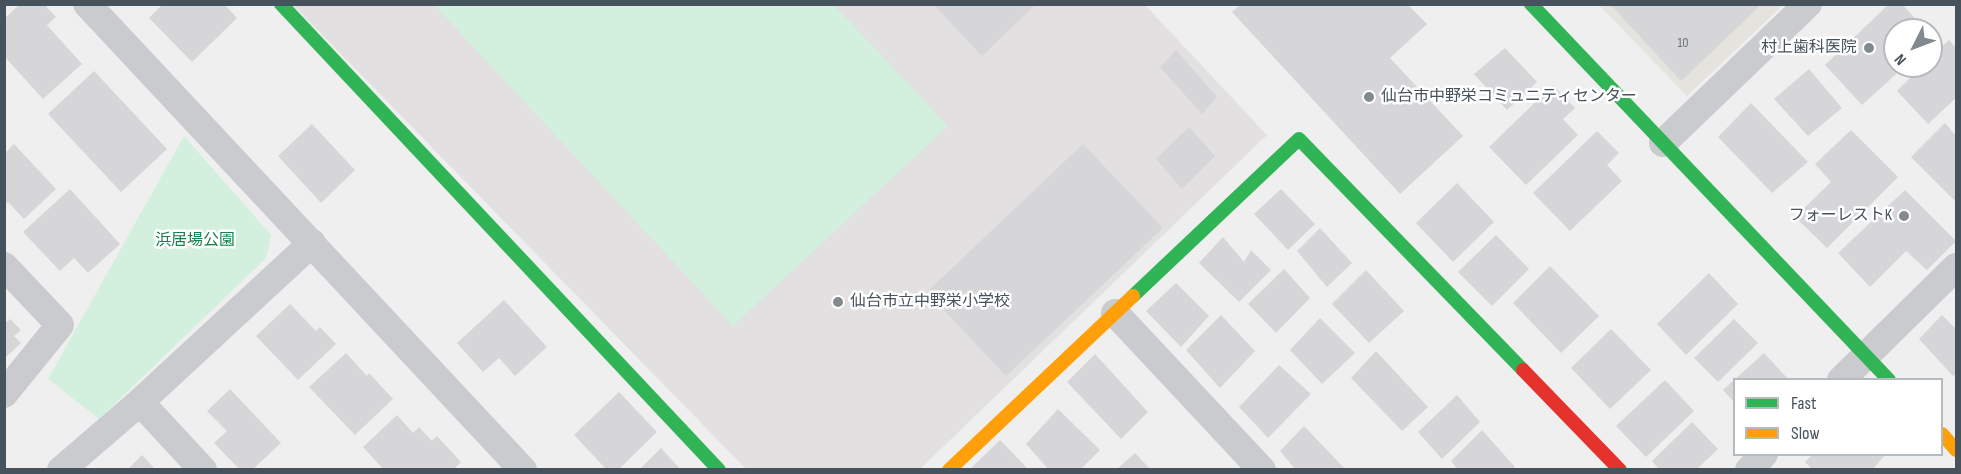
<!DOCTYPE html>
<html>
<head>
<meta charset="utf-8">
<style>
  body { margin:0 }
  #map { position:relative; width:1961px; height:474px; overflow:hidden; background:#f0efef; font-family:"Sofia Sans Condensed",sans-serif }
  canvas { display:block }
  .frame { position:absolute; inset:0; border:6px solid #46525c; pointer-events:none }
  .legend { position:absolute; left:1733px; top:378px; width:210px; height:78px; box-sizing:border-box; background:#fff; border:2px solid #b5babe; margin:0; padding:8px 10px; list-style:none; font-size:18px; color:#46525c }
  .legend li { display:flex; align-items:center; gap:12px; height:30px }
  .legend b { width:30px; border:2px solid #b5babe }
  .north { position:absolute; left:1883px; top:18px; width:60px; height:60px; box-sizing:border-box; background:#fff; border:2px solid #b5babe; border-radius:50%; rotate:228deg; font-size:16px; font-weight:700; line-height:24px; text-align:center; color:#46525c }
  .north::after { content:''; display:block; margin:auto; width:21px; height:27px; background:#82898f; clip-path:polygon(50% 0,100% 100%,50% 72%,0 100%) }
</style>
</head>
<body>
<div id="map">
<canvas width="1961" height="474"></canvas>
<div class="frame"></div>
<ul class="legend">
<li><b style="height:8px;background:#30b455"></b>Fast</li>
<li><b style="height:8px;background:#ff9f0a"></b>Slow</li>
</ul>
<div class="north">N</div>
</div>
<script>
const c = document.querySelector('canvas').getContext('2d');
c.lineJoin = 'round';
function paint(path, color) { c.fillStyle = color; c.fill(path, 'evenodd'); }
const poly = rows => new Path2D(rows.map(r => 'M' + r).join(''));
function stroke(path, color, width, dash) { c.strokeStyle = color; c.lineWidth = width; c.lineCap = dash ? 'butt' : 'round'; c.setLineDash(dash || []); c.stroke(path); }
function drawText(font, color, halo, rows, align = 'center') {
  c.font = font + ' "Sofia Sans Condensed","Noto Sans JP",sans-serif'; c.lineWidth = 5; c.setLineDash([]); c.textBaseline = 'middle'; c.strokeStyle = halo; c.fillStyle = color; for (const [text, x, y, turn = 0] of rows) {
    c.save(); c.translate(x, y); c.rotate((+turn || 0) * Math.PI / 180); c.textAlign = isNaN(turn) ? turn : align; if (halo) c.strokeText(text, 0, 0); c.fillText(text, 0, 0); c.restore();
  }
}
paint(poly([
  [1599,5,1783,5,1687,96]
]), '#e5e3dd');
paint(poly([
  [293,5,1145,5,1267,135,920,469,746,469]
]), '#e2e0e1');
paint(poly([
  [434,5,834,5,948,126,733,326],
  [184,136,271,235,266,258,99,419,48,379]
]), '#d3efde');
paint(poly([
  [20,4,44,4,56,17,47,25,82,64,43,99,4,56,4,19],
  [163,4,224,4,237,18,192,62,149,18],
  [933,4,1036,4,982,56],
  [1610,4,1762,4,1681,81],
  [1889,4,1902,4,1925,30,1895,30,1895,66,1905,66,1862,105,1825,65],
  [1240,5,1408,5,1427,24,1390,58,1463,136,1400,194,1232,12],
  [1949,40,1956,48,1956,98,1928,124,1897,91,1922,66,1931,66,1931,57],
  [1505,48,1537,82,1507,110,1474,74],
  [1176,50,1217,97,1202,114,1160,67],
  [1809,69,1842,108,1808,136,1774,99],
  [94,71,167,149,121,192,48,114],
  [1553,85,1575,108,1563,119,1578,135,1526,185,1489,147],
  [1751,103,1808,162,1772,193,1718,137],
  [1945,123,1956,136,1956,202,1911,157],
  [312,124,355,170,321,203,278,156],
  [1189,127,1215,156,1182,189,1156,159],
  [1851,130,1898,177,1827,248,1795,217,1831,182,1815,164],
  [1597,131,1619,153,1607,165,1622,181,1570,231,1533,193],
  [14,144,56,189,24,219,8,202,4,205,4,154],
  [1083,144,1163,228,1006,376,927,292],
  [1457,183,1494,222,1453,262,1416,223],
  [70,189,120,244,88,273,74,258,60,271,23,232],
  [1281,189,1315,224,1288,250,1254,214],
  [1905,190,1956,241,1927,270,1906,251,1870,287,1838,253],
  [1320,228,1352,263,1327,287,1297,251],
  [1496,235,1529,269,1492,306,1458,272],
  [1223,237,1244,262,1251,250,1271,270,1239,302,1199,263],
  [1550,266,1599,316,1561,353,1513,303],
  [1284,269,1310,298,1276,333,1248,304],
  [1366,270,1404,311,1369,343,1332,304],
  [1709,273,1738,304,1686,355,1657,324],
  [1176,283,1209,316,1181,347,1146,311],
  [504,300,547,347,515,376,499,358,483,372,457,343],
  [290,304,316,331,320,327,336,344,298,380,256,336],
  [1221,315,1255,351,1220,388,1186,350],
  [1942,315,1956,329,1956,373,1953,376,1919,339],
  [1320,318,1355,353,1322,384,1290,350],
  [10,319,21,330,14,336,21,343,4,359,4,324],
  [1734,319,1758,343,1718,382,1694,358],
  [1611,329,1651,370,1610,409,1571,368],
  [1376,351,1428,407,1402,431,1351,378],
  [346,353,367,376,369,373,393,399,355,435,309,387],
  [1764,353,1789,380,1734,380,1734,402,1723,390],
  [1095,354,1148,412,1121,439,1067,382],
  [1279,365,1311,394,1268,438,1239,407],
  [1665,380,1694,411,1646,457,1616,426],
  [230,389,281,443,252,470,240,470,214,443,227,431,207,411],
  [619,392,657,432,618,470,607,470,574,435],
  [1457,395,1480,422,1442,459,1418,432],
  [1058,409,1100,450,1080,470,1049,470,1026,444],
  [397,415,413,433,419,427,432,441,437,436,461,462,453,470,384,470,363,447],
  [1692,422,1718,449,1696,470,1660,470,1652,461],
  [1304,426,1346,470,1296,470,1280,451],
  [1482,430,1515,467,1512,470,1458,470,1451,461],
  [1000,440,1029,470,969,470],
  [661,448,681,470,639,470],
  [1135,453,1151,470,1116,470],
  [1813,454,1886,454,1872,470,1813,470,1805,462],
  [142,455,156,470,127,470]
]), '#d6d6d8');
stroke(poly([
  [87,4,523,470],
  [1663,143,1808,4],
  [4,266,60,325,4,394],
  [1115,313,1262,470],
  [1841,380,1956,267],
  [140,402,203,470],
  [61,470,140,402,312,243],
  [1749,470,1764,454]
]), '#c9cbce', 28);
stroke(poly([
  [281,4,719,470],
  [1531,4,1889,380],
  [1133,296,1299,139,1523,370]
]), '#30b455', 14);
stroke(poly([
  [1942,434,1956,450],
  [949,470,1133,296]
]), '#ff9f0a', 14);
stroke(poly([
  [1523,370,1620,470]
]), '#e5322d', 14);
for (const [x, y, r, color] of [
  [1869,48,6,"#82898f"],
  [1369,97,6,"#82898f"],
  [1904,216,6,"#82898f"],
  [838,302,6,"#82898f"]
]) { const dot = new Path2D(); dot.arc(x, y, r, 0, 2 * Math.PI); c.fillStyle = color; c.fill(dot); stroke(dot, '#fff', 2); }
drawText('14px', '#6c747c', null, [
  ["10",1683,43]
]);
drawText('16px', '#46525c', '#fff', [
  ["村上歯科医院",1857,48],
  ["仙台市中野栄コミュニティセンター",1381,97,"left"],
  ["フォーレストK",1892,216],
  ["仙台市立中野栄小学校",850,302,"left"]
], 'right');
drawText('16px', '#167f4b', '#fff', [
  ["浜居場公園",195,241]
]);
</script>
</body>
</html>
